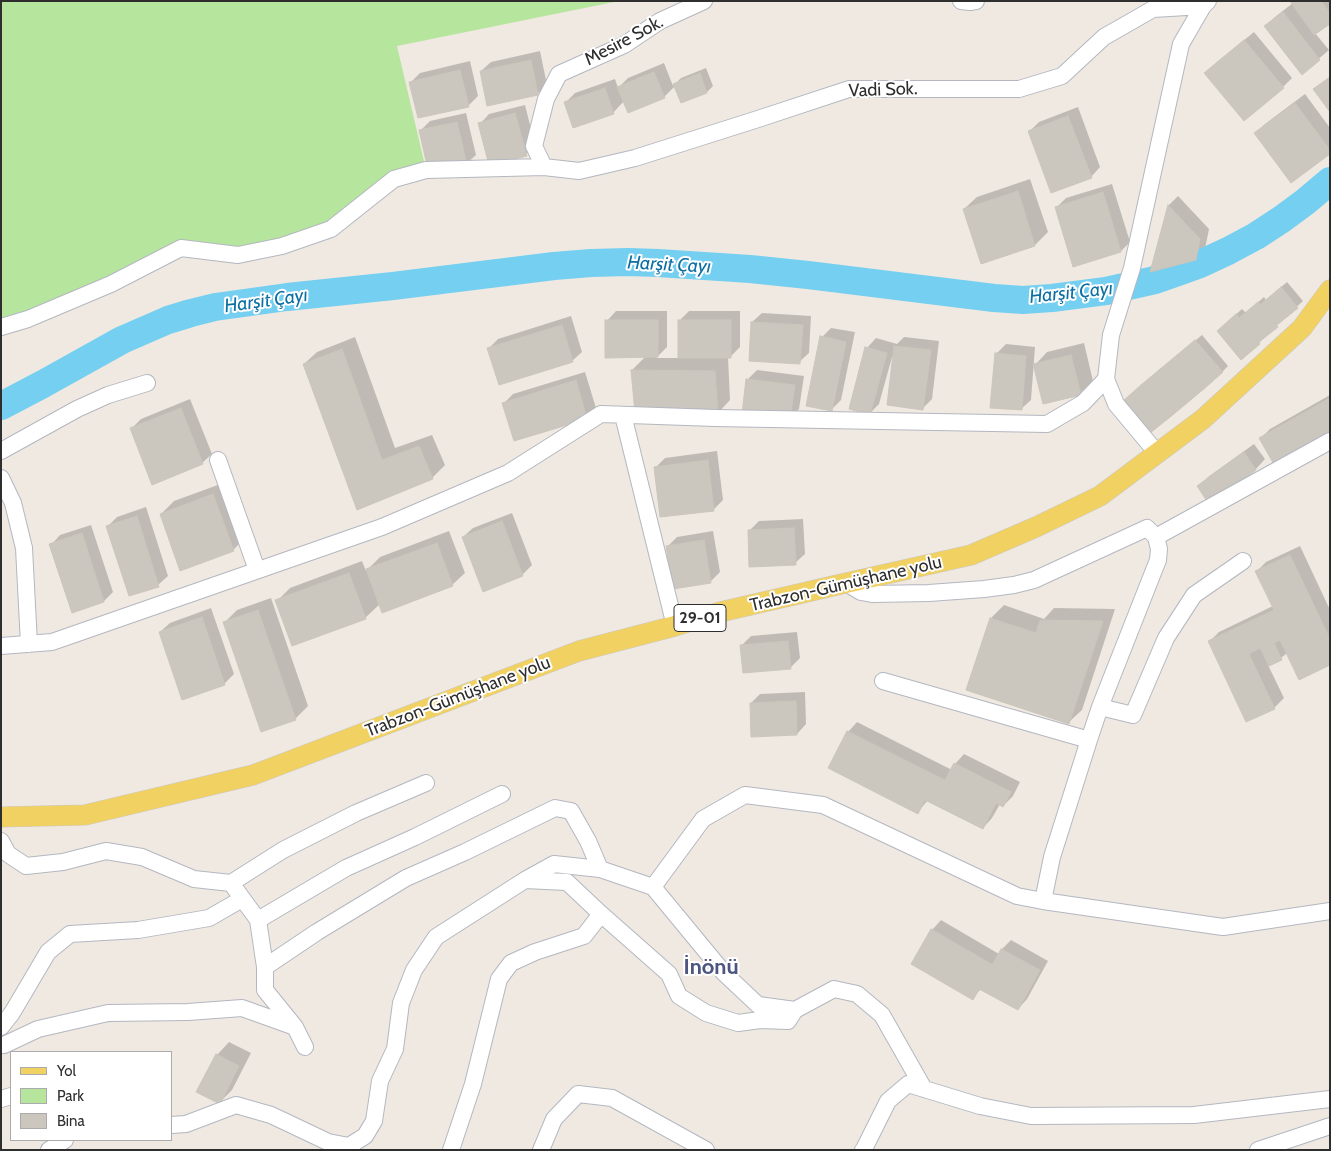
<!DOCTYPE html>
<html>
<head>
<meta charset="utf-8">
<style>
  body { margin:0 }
  #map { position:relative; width:1331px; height:1151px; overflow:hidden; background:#efe9e1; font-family:Cabin,sans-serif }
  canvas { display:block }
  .frame { position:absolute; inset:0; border:2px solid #2e2e2e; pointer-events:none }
  .legend { position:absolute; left:10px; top:1051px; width:162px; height:90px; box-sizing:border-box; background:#fff; border:1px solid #ababab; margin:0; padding:6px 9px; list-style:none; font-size:15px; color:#2e2e2e }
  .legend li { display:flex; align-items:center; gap:10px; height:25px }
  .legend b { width:25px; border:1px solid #ababab }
</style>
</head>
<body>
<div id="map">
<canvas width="1331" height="1151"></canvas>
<div class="frame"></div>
<ul class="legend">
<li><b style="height:6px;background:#f2d163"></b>Yol</li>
<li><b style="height:14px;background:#b6e59e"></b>Park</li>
<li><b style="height:14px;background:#cbc7bf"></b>Bina</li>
</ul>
</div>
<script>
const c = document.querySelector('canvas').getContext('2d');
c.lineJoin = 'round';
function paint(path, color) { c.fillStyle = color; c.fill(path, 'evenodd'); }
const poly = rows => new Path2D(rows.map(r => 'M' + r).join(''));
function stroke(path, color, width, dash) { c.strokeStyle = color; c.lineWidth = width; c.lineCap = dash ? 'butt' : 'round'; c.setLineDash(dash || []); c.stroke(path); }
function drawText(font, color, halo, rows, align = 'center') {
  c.font = font + ' Cabin,sans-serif'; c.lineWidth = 4; c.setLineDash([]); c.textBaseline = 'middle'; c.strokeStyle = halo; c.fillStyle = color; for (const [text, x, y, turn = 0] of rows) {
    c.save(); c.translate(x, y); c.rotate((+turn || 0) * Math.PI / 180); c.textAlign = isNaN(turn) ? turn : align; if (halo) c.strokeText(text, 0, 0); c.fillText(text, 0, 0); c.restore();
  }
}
paint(poly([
  [1,1,619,1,397,46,426,170,394,179,331,229,282,246,181,249,1,327]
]), '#b6e59e');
paint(poly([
  [1292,1,1330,1,1330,22,1315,33,1329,50,1302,73,1266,26,1275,17,1293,3],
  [1254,32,1292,78,1283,87,1215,64],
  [540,51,547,85,537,94,481,71,491,62],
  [470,61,478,96,468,106,411,82,420,73],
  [664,63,673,86,681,78,706,68,713,86,707,92,681,102,675,86,664,97,624,101,613,113,566,102,575,93,615,79,618,88,628,78],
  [1305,94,1330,128,1330,153,1256,133,1265,124],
  [525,105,535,145,526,154,480,124,489,114],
  [1078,107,1100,167,1091,177,1030,131,1039,122],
  [466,113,476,155,466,164,421,130,430,121],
  [1030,179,1048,232,1035,245,981,262,964,209,977,197],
  [1112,184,1130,242,1121,251,1056,208,1066,198],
  [1178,196,1209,229,1205,249,1195,259,1152,271,1169,205],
  [1287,282,1303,301,1265,336,1259,343,1241,358,1224,325,1242,309,1246,313,1264,297,1266,300],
  [616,311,667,311,667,347,656,358,679,358,679,321,689,311,740,311,740,347,730,357,728,357,730,400,718,413,632,370,646,356,607,321],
  [762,313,811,316,809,353,799,362,752,322],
  [571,316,582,352,572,361,489,348,498,339],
  [831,328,855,332,841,400,831,410,822,337],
  [1202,335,1228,366,1222,372,1130,395],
  [355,337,395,448,432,435,445,465,432,478,358,508,304,364,317,352],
  [904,337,939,341,932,399,923,408,894,357,892,357,879,404,870,413,867,348,876,338,897,344],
  [1084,343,1093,381,1080,393,1035,365,1047,352],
  [1006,344,1035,347,1031,400,1021,409,996,354],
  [757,370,804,376,799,409,790,418,748,379],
  [585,372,596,408,587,418,504,403,513,394],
  [1330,395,1330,436,1261,438,1270,429],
  [190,399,212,454,202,463,132,428,141,419],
  [1254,444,1265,459,1256,469,1210,502,1199,486,1208,477],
  [717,451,723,500,713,510,656,467,665,458],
  [226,482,246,537,233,550,161,514,174,501],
  [146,507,168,576,158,585,108,526,117,517],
  [512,513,532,565,522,575,463,537,473,528],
  [803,519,805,554,795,563,749,531,759,521],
  [91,525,113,592,104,601,73,612,51,545,60,535],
  [449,531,465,573,452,585,380,604,365,618,277,601,290,588,362,561,366,571,380,557],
  [713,531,720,572,710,582,667,547,677,537],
  [1300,546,1330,610,1330,664,1287,653,1281,658,1268,665,1284,698,1274,708,1210,641,1219,632,1273,606,1257,571,1266,562],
  [271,598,308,706,295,719,224,623,237,610],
  [1004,605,1044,619,1054,608,1115,609,1082,710,1069,722,968,689,991,618],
  [211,608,234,674,224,684,160,632,170,623],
  [797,632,800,658,790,668,742,645,751,636],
  [805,692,806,724,797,734,751,703,760,694],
  [857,722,952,770,955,764,964,754,1020,782,1013,796,1003,806,1000,804,992,818,983,828,928,800,918,812,848,732],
  [941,920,999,954,1002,949,1011,940,1048,961,1027,999,1018,1009,981,989,972,998,932,930],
  [229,1042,251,1053,232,1090,220,1102,217,1055]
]), '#0003');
stroke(poly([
  [1,406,43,384,122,340,168,320,191,313,215,307,287,297,393,286,554,266,591,263,628,262,658,263,750,269,808,275,994,298,1023,300,1052,298,1106,291,1155,280,1178,272,1200,264,1228,251,1256,236,1282,219,1305,202,1330,181]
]), '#75cff0', 28);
const building = poly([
  [1290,1,1321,1,1330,13,1330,24,1314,35,1290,1],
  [1283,12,1320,60,1302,75,1264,26,1283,12],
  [1244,40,1284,88,1244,121,1204,73,1244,40],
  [531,60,538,95,487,106,480,71,531,60],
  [460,70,469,107,418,118,409,82,460,70],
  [654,72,665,98,628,113,617,87,654,72],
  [700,73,707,93,681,103,673,84,700,73],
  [1330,77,1330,112,1313,89,1330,77],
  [605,88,614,114,573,128,564,102,605,88],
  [1295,103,1330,150,1330,154,1291,183,1254,133,1295,103],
  [515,113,527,156,489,165,478,123,515,113],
  [1068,116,1092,178,1051,193,1028,131,1068,116],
  [457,122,467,165,429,174,419,130,457,122],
  [1018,191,1035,246,981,264,963,209,1018,191],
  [1103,192,1121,252,1073,267,1055,207,1103,192],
  [1168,205,1200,239,1196,260,1150,272,1168,205],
  [1281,287,1298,308,1277,325,1260,305,1281,287],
  [1258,302,1278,327,1259,342,1239,318,1258,302],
  [1236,314,1260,344,1241,360,1217,331,1236,314],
  [605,320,658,320,658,357,605,358,605,320],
  [678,320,731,320,731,358,678,358,678,320],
  [751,322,803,325,800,364,749,361,751,322],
  [562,325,573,362,499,385,487,348,562,325],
  [820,336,846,342,832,411,806,406,820,336],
  [1195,340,1223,372,1205,388,1177,355,1195,340],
  [894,346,931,350,923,410,887,405,894,346],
  [865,347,887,353,870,415,849,409,865,347],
  [342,349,382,460,419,446,433,479,357,510,303,364,342,349],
  [995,353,1026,356,1022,410,990,408,995,353],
  [1071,355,1081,395,1043,404,1033,364,1071,355],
  [1177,355,1205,388,1187,403,1159,370,1177,355],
  [631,370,715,371,718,414,635,413,631,370],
  [1159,370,1187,403,1169,418,1141,385,1159,370],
  [746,379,795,385,790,420,742,414,746,379],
  [576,380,587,419,514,441,502,403,576,380],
  [1141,385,1169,418,1150,433,1123,401,1141,385],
  [1330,398,1330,437,1276,468,1259,438,1330,398],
  [181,408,203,464,152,485,130,428,181,408],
  [1244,452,1256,470,1209,504,1197,486,1244,452],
  [708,460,714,511,660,517,654,467,708,460],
  [213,494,234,551,180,571,160,514,213,494],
  [137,516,159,587,129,596,106,526,137,516],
  [502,521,523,576,483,592,462,537,502,521],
  [794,528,796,565,749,567,748,530,794,528],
  [82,533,104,602,72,613,49,544,82,533],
  [704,540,711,583,673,589,666,546,704,540],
  [437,543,453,586,382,613,366,569,437,543],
  [1290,555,1330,639,1330,665,1299,680,1280,640,1274,643,1282,660,1269,666,1260,648,1249,654,1275,709,1246,722,1208,641,1274,610,1255,571,1290,555],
  [349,573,366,619,292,646,275,600,349,573],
  [258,610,296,720,261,732,223,622,258,610],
  [202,617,225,685,182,700,159,632,202,617],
  [990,618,1036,633,1040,620,1103,621,1069,724,966,690,990,618],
  [788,641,791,669,743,673,740,645,788,641],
  [796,701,797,735,751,737,750,703,796,701],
  [847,731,945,780,954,763,1011,792,1003,807,996,803,983,829,925,800,918,814,828,768,847,731],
  [931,929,993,965,973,1000,911,964,931,929],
  [1001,949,1040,970,1018,1010,979,989,1001,949],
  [216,1054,239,1066,220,1104,196,1092,216,1054]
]);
paint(building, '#cbc7bf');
stroke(building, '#cbc5ba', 1);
const minor = poly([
  [704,1,660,21,624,45,559,74,546,99,534,146,544,167,579,171,635,158,758,119,849,89,1019,89,1062,76,1104,37,1153,9,1203,6],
  [961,1,970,2,976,1],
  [1,327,28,319,111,284,181,248,238,255,282,246,331,229,394,179,426,170,544,167],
  [623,415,675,626],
  [1,451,77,409,108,395,147,383],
  [1157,453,1116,404,1106,379,1111,335,1132,268,1181,44,1203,6,1208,1],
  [218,460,257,570],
  [1,478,13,503,24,548,29,644],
  [1156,537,1330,441],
  [846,583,861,592,872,594,929,593,984,589,1014,585,1034,580,1147,528,1156,537,1159,549,1158,560,1100,707,1089,740,1052,857,1043,901],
  [1,646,52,642,382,527,508,473,601,414,715,418,1047,424,1083,403,1106,379],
  [883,681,1089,740],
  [1100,707,1133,715,1166,638,1194,595,1243,561],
  [1,841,8,854,26,866,63,862,106,851,142,857,194,879,231,883,258,920,265,967,265,990,295,1027,305,1047],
  [231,883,283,850,356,813,426,783],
  [653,887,703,819,745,795,823,805,1017,896,1043,901,1223,927,1330,911],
  [601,914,669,974,679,996,706,1013,738,1023,760,1020,788,1021,795,1010],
  [258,920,346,868,415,837,502,794],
  [265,967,317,932,406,878,465,852,555,808,571,811,588,841,600,869],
  [1,1027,12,1013,48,952,70,934,138,930,209,918,242,899],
  [1,1045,4,1045,38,1029,108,1013,188,1012,242,1008,295,1027],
  [1,1099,11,1096],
  [171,1125,186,1124,236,1105,271,1115,328,1142,349,1146,365,1136,374,1121,380,1081,395,1049,401,1003,414,970,436,937,525,880,554,864,600,869,653,887,724,973,758,1005,795,1010,834,989,857,994,882,1015,924,1089],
  [49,1150,65,1140],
  [451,1150,473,1084,499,979,511,963,535,952,584,936,601,914,567,882,525,880],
  [541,1150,554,1119,578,1094,612,1098,706,1150],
  [863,1150,864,1149,888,1101,908,1084,980,1106,1031,1116,1194,1115,1330,1099],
  [1258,1150,1330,1126]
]);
const major = poly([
  [1,817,85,815,253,775,579,651,675,626,720,612,846,583,971,555,1036,527,1100,496,1203,419,1302,328,1330,290]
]);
stroke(minor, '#b4b7c1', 18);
stroke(major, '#c9c9c9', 21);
stroke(minor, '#fff', 16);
stroke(major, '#f2d163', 20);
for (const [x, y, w] of [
  [700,618,52]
]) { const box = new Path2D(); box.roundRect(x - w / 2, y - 13.5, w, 27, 4); c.fillStyle = '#fff'; c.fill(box); stroke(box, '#2e2e2e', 1); }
drawText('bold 16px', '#2e2e2e', null, [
  ["29-01",700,618]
]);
drawText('18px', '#2e2e2e', '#fff', [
  ["Mesire Sok.",624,41,-28],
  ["Vadi Sok.",883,90,-2],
  ["Trabzon-Gümüşhane yolu",846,584,-13],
  ["Trabzon-Gümüşhane yolu",458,697,-21]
]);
drawText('italic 19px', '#0d6fa3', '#fff', [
  ["Harşit Çayı",669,265,3],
  ["Harşit Çayı",1071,293,-6],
  ["Harşit Çayı",266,301,-8]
]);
drawText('bold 22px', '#4d5680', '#fff', [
  ["İnönü",711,968]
]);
</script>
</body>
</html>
